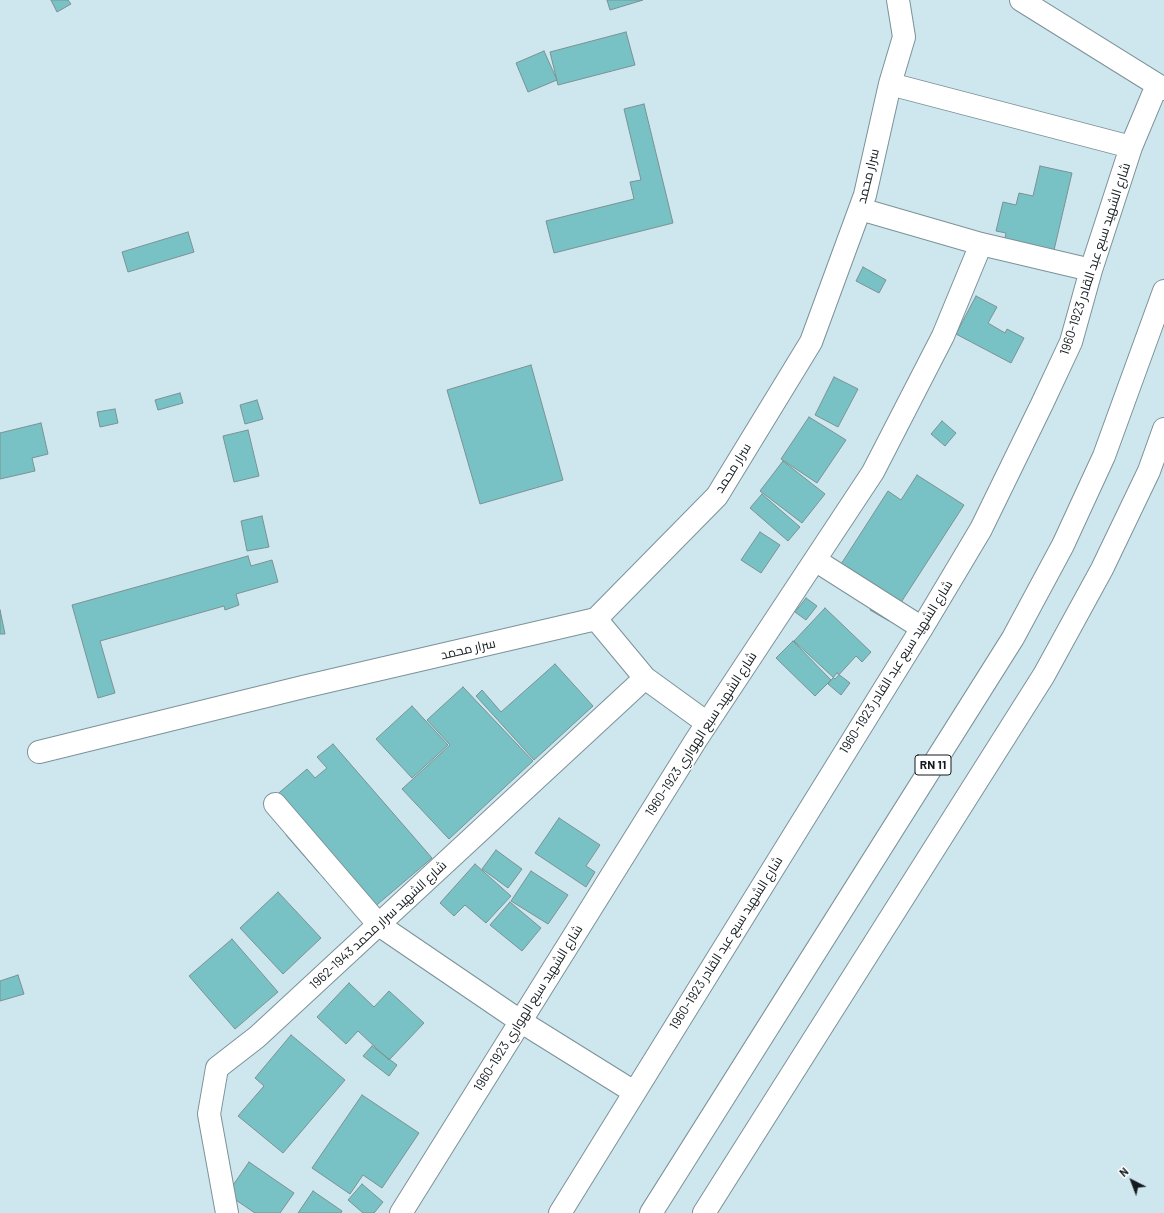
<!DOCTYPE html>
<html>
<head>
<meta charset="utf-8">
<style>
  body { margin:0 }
  #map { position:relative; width:1164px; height:1213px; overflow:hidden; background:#cee6ed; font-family:Barlow,sans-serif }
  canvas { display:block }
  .north { position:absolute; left:1112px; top:1161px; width:40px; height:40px; -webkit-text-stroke:3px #fff; paint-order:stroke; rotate:318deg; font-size:11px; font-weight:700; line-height:16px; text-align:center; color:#131b1e }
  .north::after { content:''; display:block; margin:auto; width:14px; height:18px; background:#131b1e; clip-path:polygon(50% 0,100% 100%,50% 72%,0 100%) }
</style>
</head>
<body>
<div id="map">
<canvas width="1164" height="1213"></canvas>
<div class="north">N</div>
</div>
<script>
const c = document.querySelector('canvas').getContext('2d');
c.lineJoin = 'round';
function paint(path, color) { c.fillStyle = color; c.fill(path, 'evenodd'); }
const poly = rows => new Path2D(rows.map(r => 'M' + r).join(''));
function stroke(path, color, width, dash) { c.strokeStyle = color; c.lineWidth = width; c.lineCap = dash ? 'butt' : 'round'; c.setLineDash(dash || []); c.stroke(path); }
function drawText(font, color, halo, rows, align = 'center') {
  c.font = font + ' Barlow,Cairo,sans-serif'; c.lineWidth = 3; c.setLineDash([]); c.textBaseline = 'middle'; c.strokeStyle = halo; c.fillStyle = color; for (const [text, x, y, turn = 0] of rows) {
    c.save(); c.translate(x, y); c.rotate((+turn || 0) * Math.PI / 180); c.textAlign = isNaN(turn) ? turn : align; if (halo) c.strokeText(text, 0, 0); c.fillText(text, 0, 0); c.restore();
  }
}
const building = poly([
  [51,0,68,0,71,4,57,12,51,0],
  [607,0,643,0,610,10,607,0],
  [626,32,635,65,558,85,550,52,626,32],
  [544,51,557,80,528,92,516,63,544,51],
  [644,104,673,223,554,253,546,221,634,199,630,182,641,180,624,109,644,104],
  [1040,166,1072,173,1051,263,1002,252,1006,233,996,231,1003,202,1016,205,1019,193,1033,196,1040,166],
  [188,232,194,252,128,272,122,252,188,232],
  [863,267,886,280,879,293,856,281,863,267],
  [976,296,997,307,988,323,1005,333,1007,329,1024,338,1011,363,956,334,976,296],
  [531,365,563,480,480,504,447,390,531,365],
  [834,377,858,389,838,427,815,415,834,377],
  [180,393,183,403,158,410,155,400,180,393],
  [257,400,263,419,245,424,240,405,257,400],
  [115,409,118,423,100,427,97,412,115,409],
  [809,417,846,440,817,483,781,459,809,417],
  [942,421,956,433,945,446,931,434,942,421],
  [41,423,48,454,32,458,35,471,0,479,0,433,41,423],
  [248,430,259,476,234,482,223,436,248,430],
  [783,461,825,494,802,523,760,491,783,461],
  [917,475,964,505,889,621,870,610,875,602,834,575,888,491,901,500,917,475],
  [762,494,800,527,788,541,750,508,762,494],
  [262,516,269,547,247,551,241,521,262,516],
  [760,532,780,545,761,573,741,560,760,532],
  [248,556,251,566,272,560,278,582,236,594,239,605,225,610,224,606,100,641,115,693,98,698,72,605,248,556],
  [806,598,817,606,806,620,795,612,806,598],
  [825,608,871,652,862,662,856,656,835,679,794,641,825,608],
  [0,610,5,634,0,634,0,610],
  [793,641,831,680,815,696,776,658,793,641],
  [555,664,593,706,534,760,476,696,482,690,501,712,555,664],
  [837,673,850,683,841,695,828,684,837,673],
  [463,687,533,761,449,839,402,789,450,745,427,720,463,687],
  [412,706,448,745,412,778,376,739,412,706],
  [333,744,432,858,372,909,332,862,319,873,286,835,292,831,267,803,307,769,315,778,327,768,317,757,333,744],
  [559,818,600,845,586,866,595,872,586,887,535,853,559,818],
  [496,850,522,869,508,888,482,869,496,850],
  [475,864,511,896,486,923,465,905,454,916,440,903,475,864],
  [531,871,568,895,548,924,511,901,531,871],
  [278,892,321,938,283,974,240,928,278,892],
  [510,902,541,928,522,951,490,925,510,902],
  [232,939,278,992,235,1029,189,976,232,939],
  [18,975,24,994,0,1001,0,981,18,975],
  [349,983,374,1007,389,991,424,1023,389,1060,358,1031,346,1044,317,1017,349,983],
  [291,1035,345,1080,283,1153,238,1116,264,1086,255,1078,291,1035],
  [372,1046,397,1065,389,1076,363,1056,372,1046],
  [362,1095,419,1133,382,1188,363,1175,350,1194,312,1168,362,1095],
  [249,1162,294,1193,280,1213,255,1213,227,1194,249,1162],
  [362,1184,383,1202,374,1213,363,1213,348,1200,362,1184],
  [313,1191,342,1211,341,1213,298,1213,313,1191]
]);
paint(building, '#78c2c5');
stroke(building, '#7a9293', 1);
const street = poly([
  [1021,0,1164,89],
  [890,84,1131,147],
  [860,209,981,244,1091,270],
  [815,560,922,628],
  [596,619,645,678,707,723],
  [39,752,303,687,596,619,717,496,811,342,865,195,890,84,904,37,898,0],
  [275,804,379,925,520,1021,634,1092],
  [227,1213,209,1114,217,1068,257,1037,645,678],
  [401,1213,696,740,873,472,943,336,981,244],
  [560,1213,922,628,981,529,1042,404,1071,342,1091,270,1131,147,1157,85]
]);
const highway = poly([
  [651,1213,1013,638,1063,545,1104,456,1164,291],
  [704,1213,1044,675,1102,569,1149,471,1164,429]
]);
stroke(street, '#7c9299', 24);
stroke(highway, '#7c9299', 24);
stroke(street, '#fff', 22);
stroke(highway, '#fff', 22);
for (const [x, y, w] of [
  [933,765,36]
]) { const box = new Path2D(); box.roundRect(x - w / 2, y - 10, w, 20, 3); c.fillStyle = '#fff'; c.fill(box); stroke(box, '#131b1e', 1); }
drawText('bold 12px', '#131b1e', null, [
  ["RN 11",933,765]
]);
drawText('13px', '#131b1e', '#fff', [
  ["سرار محمد",868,176,-76],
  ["شارع الشهيد سبع عبد القادر 1923-1960",1095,259,-72],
  ["سرار محمد",733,468,-58],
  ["سرار محمد",468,649,-13],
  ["شارع الشهيد سبع عبد القادر 1923-1960",896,667,-58],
  ["شارع الشهيد سبع الهواري 1923-1960",701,734,-57],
  ["شارع الشهيد سرار محمد 1943-1962",378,925,-43],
  ["شارع الشهيد سبع عبد القادر 1923-1960",726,943,-58],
  ["شارع الشهيد سبع الهواري 1923-1960",528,1008,-58]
]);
</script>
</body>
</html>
